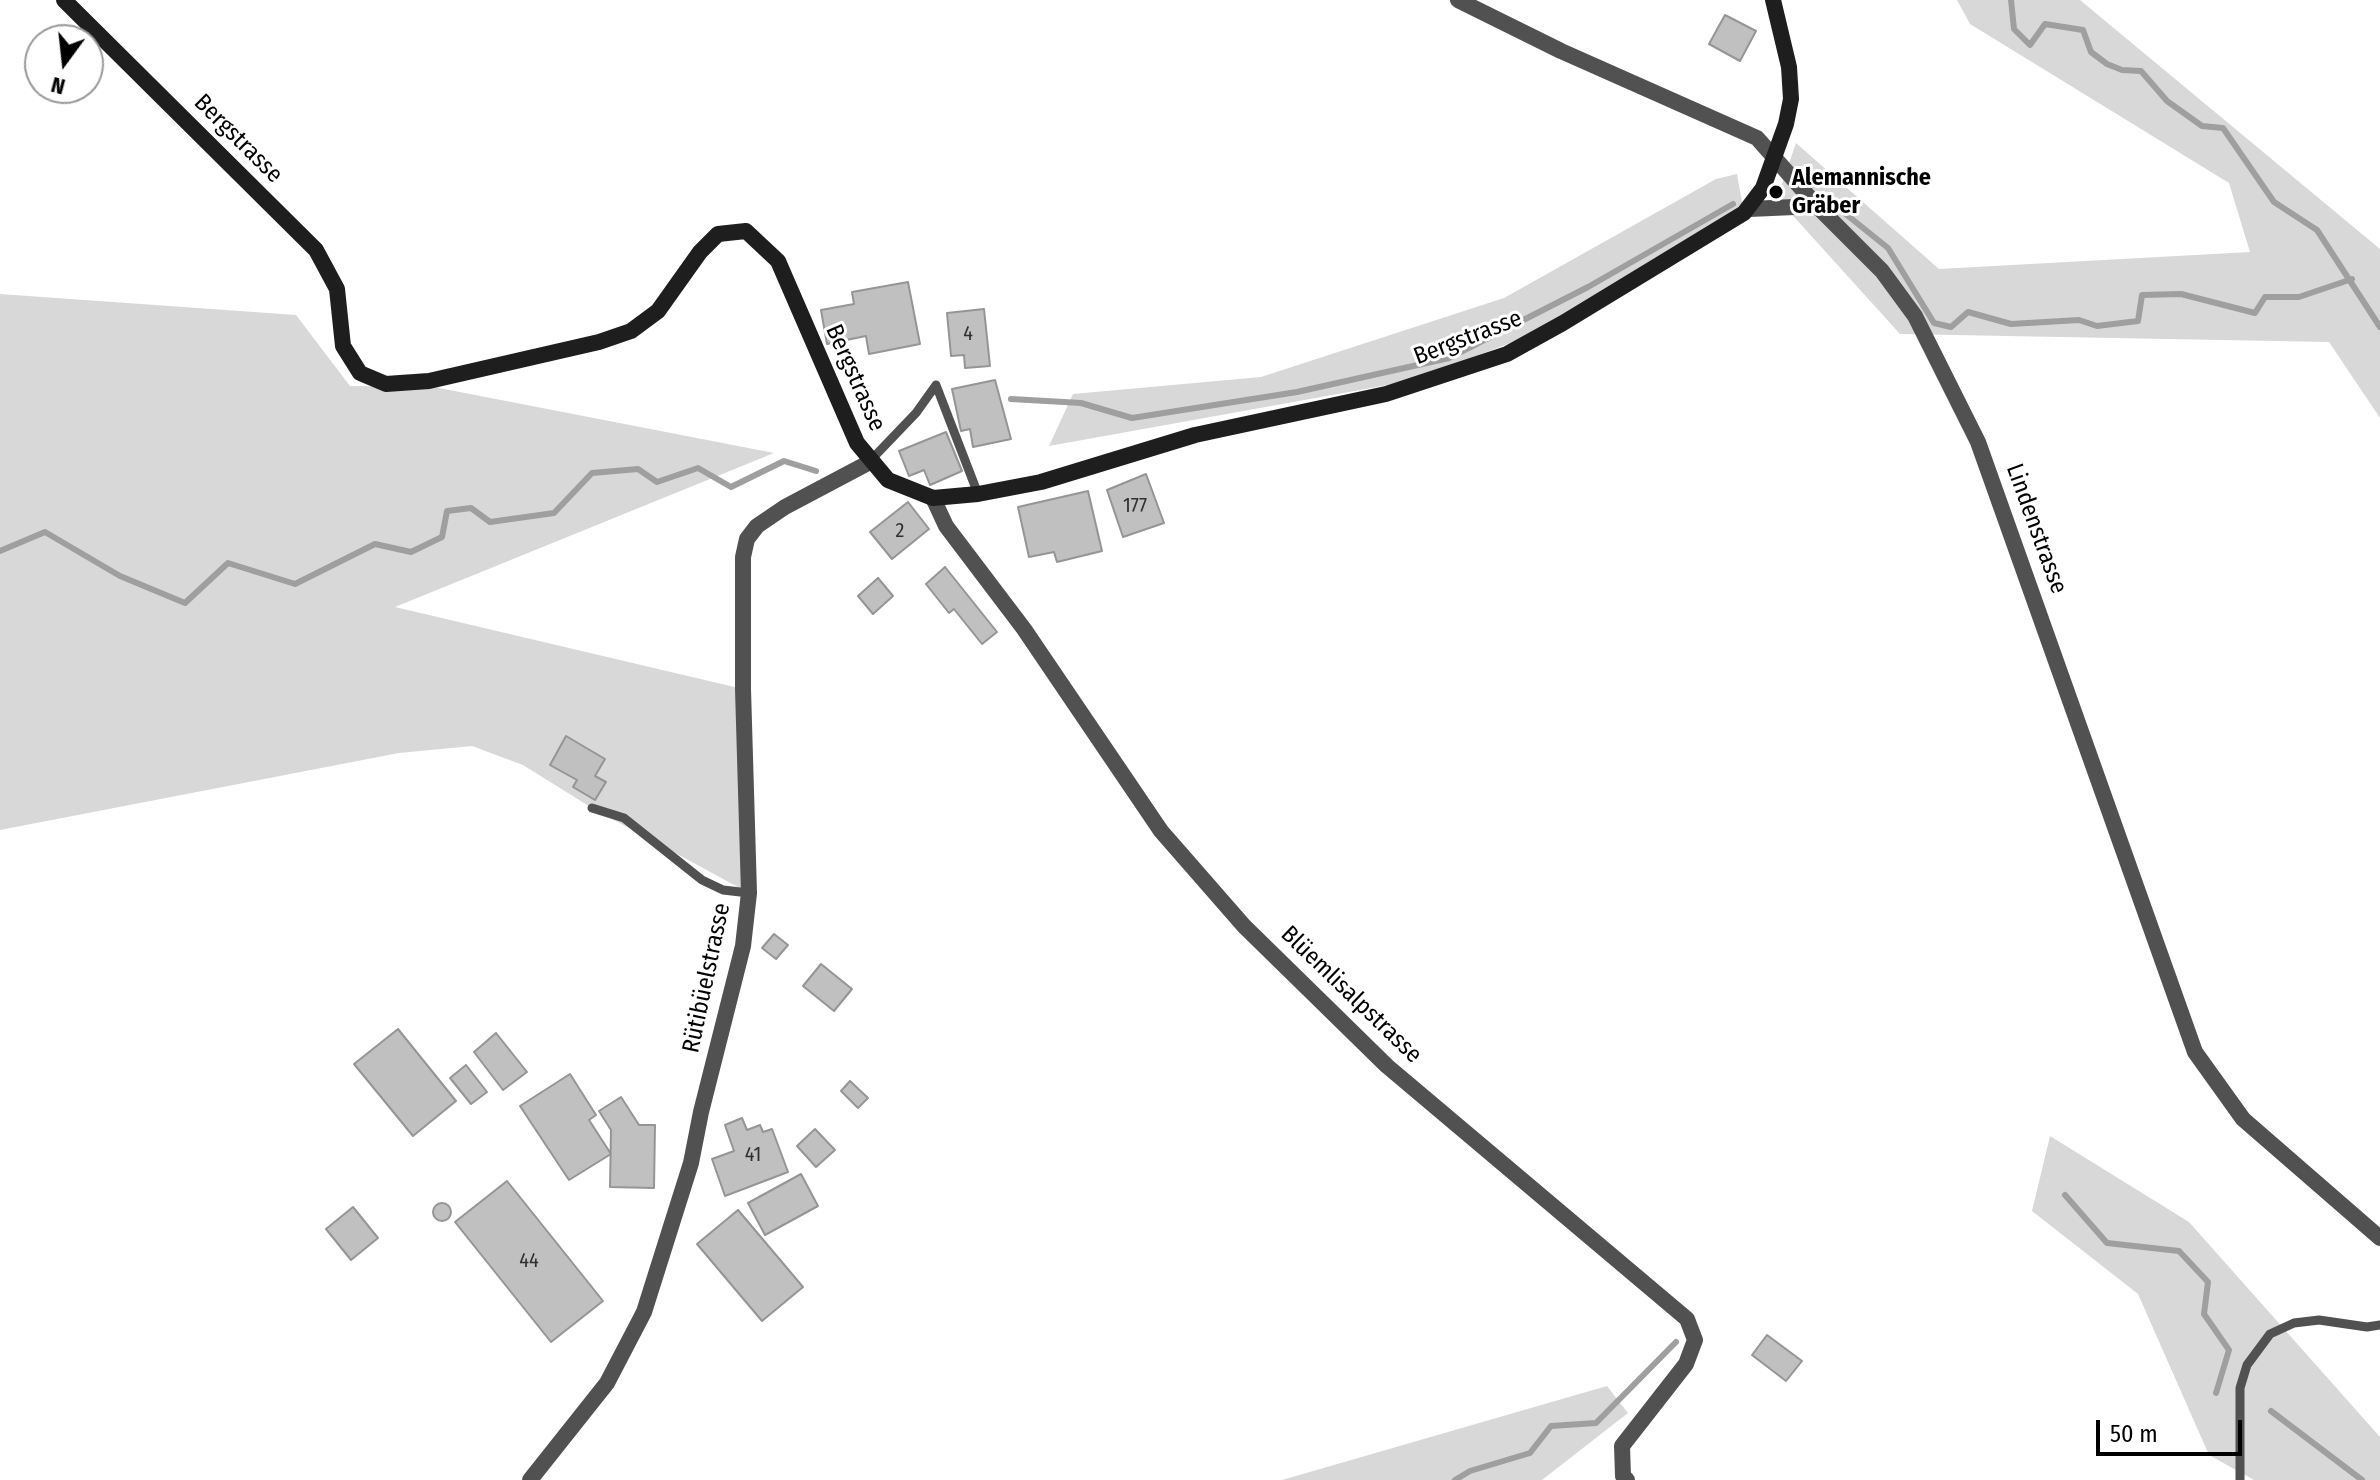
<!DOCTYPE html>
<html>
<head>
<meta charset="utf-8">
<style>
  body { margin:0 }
  #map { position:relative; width:2380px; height:1480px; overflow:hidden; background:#fff; font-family:"Fira Sans Condensed",sans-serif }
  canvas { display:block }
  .north { position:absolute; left:24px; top:24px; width:80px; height:80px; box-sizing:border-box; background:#fff; border:2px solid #999; border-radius:50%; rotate:195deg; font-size:22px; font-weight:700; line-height:32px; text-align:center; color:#000 }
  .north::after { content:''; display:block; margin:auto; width:28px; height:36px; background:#000; clip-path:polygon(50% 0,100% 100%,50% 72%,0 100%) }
  .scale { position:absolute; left:2096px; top:1420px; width:146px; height:36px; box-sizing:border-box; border:4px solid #000; border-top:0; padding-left:10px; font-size:24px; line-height:28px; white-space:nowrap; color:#000; -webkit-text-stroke:6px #fff; paint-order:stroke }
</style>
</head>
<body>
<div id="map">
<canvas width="2380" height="1480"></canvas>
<div class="north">N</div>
<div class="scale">50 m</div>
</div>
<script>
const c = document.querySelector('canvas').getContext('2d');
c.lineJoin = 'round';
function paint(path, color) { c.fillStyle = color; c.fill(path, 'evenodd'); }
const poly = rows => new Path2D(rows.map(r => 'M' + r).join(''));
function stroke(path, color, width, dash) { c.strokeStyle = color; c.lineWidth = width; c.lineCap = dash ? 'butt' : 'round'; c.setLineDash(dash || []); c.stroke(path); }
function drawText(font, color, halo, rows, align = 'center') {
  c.font = font + ' "Fira Sans Condensed",sans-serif'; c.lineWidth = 6; c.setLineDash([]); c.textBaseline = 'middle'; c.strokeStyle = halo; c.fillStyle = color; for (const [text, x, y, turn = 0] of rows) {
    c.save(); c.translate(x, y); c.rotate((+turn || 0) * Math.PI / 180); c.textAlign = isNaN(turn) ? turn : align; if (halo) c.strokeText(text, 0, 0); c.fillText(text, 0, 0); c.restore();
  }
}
paint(poly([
  [1957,0,2080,0,2380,249,2380,418,2329,342,1900,334,1777,198,1796,143,1939,269,2250,252,2229,183,1970,24],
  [1737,174,1744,213,1563,323,1410,381,1049,446,1073,394,1261,377,1504,298,1716,179],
  [0,294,296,315,350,386,434,387,774,453,395,607,743,689,749,893,592,808,523,765,472,746,399,753,0,830],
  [2050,1136,2189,1222,2380,1437,2380,1480,2254,1480,2209,1455,2138,1294,2032,1211],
  [1607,1386,1628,1413,1542,1480,1282,1480]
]), '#d8d8d8');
stroke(poly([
  [2011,0,2014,29,2030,45,2045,24,2083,30,2091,52,2107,64,2122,70,2141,71,2167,101,2202,126,2223,128,2274,202,2317,230,2380,327],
  [1822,195,1888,248,1934,323,1951,327,1968,312,2011,324,2079,320,2097,326,2138,321,2142,295,2181,294,2255,313,2265,297,2299,297,2352,279],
  [1011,399,1081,403,1132,418,1297,392,1449,358,1588,287,1733,204],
  [0,551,45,532,120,576,185,603,228,563,295,584,375,544,411,552,442,537,447,511,471,508,490,522,554,513,592,473,638,469,657,482,698,468,731,487,784,461,816,471],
  [2065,1195,2107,1243,2179,1251,2208,1282,2204,1314,2229,1350,2216,1393],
  [2271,1411,2362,1480],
  [1455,1480,1470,1471,1530,1453,1551,1426,1596,1423,1676,1342]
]), '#9f9f9f', 6);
const building = poly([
  [1725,15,1756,31,1740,61,1709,44,1725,15],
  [908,282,920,344,869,354,866,336,827,344,821,310,854,304,852,292,908,282],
  [984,309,990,366,965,368,964,355,951,356,947,313,984,309],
  [995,380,1011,439,973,447,970,429,961,431,952,389,995,380],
  [946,432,962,471,930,485,924,470,909,476,899,451,946,432],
  [1146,474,1164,523,1123,537,1107,490,1146,474],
  [1088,491,1102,551,1057,562,1054,552,1029,557,1018,507,1088,491],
  [908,502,929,529,892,559,870,532,908,502],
  [945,567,997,632,982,644,954,609,949,613,926,584,945,567],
  [878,578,893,596,873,614,858,596,878,578],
  [566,736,605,759,595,776,606,782,595,800,573,787,577,780,550,765,566,736],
  [774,934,788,945,776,959,762,948,774,934],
  [821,964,852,989,834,1011,803,986,821,964],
  [398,1029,456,1101,413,1136,354,1064,398,1029],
  [496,1033,527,1072,503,1090,474,1052,496,1033],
  [466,1065,487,1092,471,1104,450,1078,466,1065],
  [570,1074,596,1115,589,1120,611,1154,569,1180,520,1106,570,1074],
  [850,1081,868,1098,858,1108,841,1091,850,1081],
  [621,1097,639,1125,655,1125,654,1188,610,1187,611,1130,599,1111,621,1097],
  [742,1118,747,1130,760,1125,763,1132,772,1129,788,1172,725,1196,712,1159,734,1151,725,1125,742,1118],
  [815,1129,835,1150,816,1167,797,1146,815,1129],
  [801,1174,818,1206,765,1235,748,1203,801,1174],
  [507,1181,603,1301,551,1342,455,1222,507,1181],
  '433 1212a9 9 0 1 1 18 0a9 9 0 1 1-18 0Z',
  [353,1207,378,1238,351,1260,326,1229,353,1207],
  [738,1210,803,1287,762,1321,697,1244,738,1210],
  [1767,1335,1802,1361,1786,1381,1752,1355,1767,1335]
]);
paint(building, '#c0c0c0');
stroke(building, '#959595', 2);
stroke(poly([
  [936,385,978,494],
  [870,461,916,413,936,385],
  [592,808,624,818,702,880,723,890,749,893],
  [2240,1480,2240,1388,2247,1365,2270,1334,2294,1323,2319,1320,2367,1327,2380,1325]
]), '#515151', 9);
stroke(poly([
  [1458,0,1561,51,1757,138,1817,206,1882,271,1915,316,1978,442,2195,1052,2243,1119,2380,1238],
  [1749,209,1817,206],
  [933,498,946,526,1024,629,1161,831,1244,926,1387,1066,1687,1319,1695,1340,1686,1364,1622,1446,1623,1476,1627,1480],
  [530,1480,607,1383,644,1312,691,1163,701,1112,743,946,749,893,743,689,743,557,747,539,757,526,785,507,870,462]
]), '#515151', 16);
stroke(poly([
  [64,0,316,250,337,289,343,346,360,373,386,384,429,381,599,342,631,331,658,311,700,252,718,234,746,231,778,261,857,443,888,480,933,498,978,494,1041,482,1195,435,1386,394,1507,354,1563,323,1744,213,1763,188,1786,124,1791,99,1789,67,1773,0]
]), '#1e1e1e', 16);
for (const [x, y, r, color] of [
  [1776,192,8,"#000"]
]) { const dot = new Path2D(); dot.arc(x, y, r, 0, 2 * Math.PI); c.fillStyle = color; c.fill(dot); stroke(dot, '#fff', 3); }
drawText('20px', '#303030', null, [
  ["4",968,334],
  ["177",1135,506],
  ["2",900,531],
  ["41",753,1155],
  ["44",529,1261]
]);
drawText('24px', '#000', '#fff', [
  ["Bergstrasse",238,139,45],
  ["Bergstrasse",1468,338,-21],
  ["Bergstrasse",855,378,66],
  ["Lindenstrasse",2036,529,70],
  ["Rütibüelstrasse",707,978,-78],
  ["Blüemlisalpstrasse",1351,995,44]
]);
drawText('bold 24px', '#000', '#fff', [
  ["Alemannische",1792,178],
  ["Gräber",1792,206]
], 'left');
</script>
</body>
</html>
